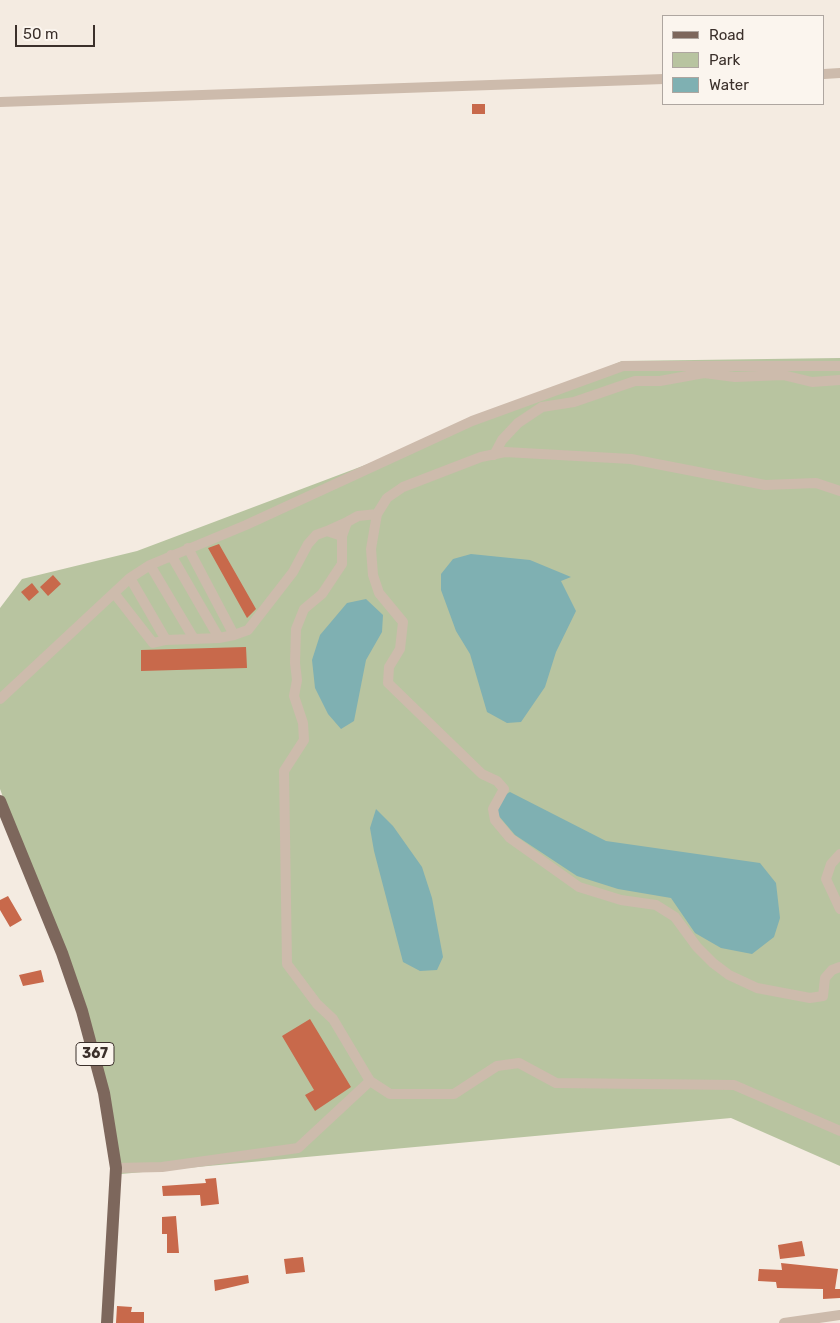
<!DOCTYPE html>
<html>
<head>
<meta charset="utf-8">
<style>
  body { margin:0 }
  #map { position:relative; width:840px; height:1323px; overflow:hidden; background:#f4ebe1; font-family:Rubik,sans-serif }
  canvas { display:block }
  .legend { position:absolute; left:662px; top:15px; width:162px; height:90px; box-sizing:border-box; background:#fbf5ee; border:1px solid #aea6a0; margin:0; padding:6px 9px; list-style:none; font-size:15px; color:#3b302b }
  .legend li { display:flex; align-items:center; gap:10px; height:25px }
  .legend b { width:25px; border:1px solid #aea6a0 }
  .scale { position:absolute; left:15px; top:25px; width:80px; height:22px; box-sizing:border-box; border:2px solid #3b302b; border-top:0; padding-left:6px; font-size:15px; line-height:18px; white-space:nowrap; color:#3b302b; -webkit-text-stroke:4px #fbf5ee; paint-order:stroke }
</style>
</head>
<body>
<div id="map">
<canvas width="840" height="1323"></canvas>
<ul class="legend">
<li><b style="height:6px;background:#7d675c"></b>Road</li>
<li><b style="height:14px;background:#b8c4a0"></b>Park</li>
<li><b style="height:14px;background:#7fb0b2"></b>Water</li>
</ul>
<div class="scale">50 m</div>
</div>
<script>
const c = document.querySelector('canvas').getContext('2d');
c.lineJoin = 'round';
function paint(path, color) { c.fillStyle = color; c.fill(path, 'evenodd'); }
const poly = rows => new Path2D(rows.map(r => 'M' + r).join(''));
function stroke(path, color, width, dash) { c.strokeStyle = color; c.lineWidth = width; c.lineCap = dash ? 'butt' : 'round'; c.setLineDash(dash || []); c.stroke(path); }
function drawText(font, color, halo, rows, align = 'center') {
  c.font = font + ' Rubik,sans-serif'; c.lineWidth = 4; c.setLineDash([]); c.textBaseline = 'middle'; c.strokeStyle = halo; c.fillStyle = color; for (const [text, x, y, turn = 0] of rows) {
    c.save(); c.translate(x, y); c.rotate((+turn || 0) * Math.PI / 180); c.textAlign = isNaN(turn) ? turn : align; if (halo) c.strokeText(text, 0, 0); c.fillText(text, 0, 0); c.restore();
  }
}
paint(poly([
  [840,358,840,1166,731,1118,121,1174,94,1044,0,789,0,608,22,579,137,551,482,421,622,361]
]), '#b8c4a0');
paint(poly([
  [471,554,530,560,571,577,561,581,576,611,556,652,545,687,521,722,507,723,487,712,470,654,456,631,441,590,441,574,453,559],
  [366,599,383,615,382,632,366,660,354,721,341,729,328,714,315,688,312,660,320,635,347,603],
  [510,792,606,841,760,863,776,883,780,918,774,937,752,954,721,948,695,933,671,898,618,889,577,876,515,835,498,815,496,800],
  [376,809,393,826,422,867,432,898,443,957,437,970,420,971,403,962,374,851,370,828]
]), '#7fb0b2');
paint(poly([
  [472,104,485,104,485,114,472,114],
  [219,544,256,609,247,618,208,548],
  [53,575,61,584,48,596,40,587],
  [32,583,39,592,29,601,21,592],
  [246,647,247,668,141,671,141,650],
  [8,896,22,920,10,927,0,910,0,900],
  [41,970,44,982,23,986,19,975],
  [310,1019,351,1087,315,1111,305,1095,314,1090,282,1036],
  [216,1178,219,1204,201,1206,200,1195,163,1196,162,1186,206,1183,205,1179],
  [176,1216,179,1253,167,1253,167,1234,162,1234,162,1217],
  [802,1241,805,1256,780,1259,778,1245],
  [303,1257,305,1272,286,1274,284,1259],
  [781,1263,838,1269,835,1289,840,1289,840,1298,823,1299,823,1289,777,1288,776,1282,758,1281,759,1269,782,1270],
  [248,1275,249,1283,215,1291,214,1280],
  [117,1306,132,1307,131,1312,144,1312,144,1323,116,1323]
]), '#c8694b');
stroke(poly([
  [824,74,840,73],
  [0,102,664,79],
  [494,455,502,440,518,423,542,407,574,402,635,381,660,381,704,373,735,377,783,375,812,382,840,380],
  [840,491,816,483,765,485,631,459,505,452,481,457,403,487,387,498,377,514,371,549,373,575,379,593,403,622,400,649,389,667,388,683,482,774,497,781,504,789,493,809,495,820,510,838,579,887,621,900,656,905,675,917,697,947,713,963,729,975,757,988,810,998,823,996,825,978,832,970,840,967],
  [377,514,358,516,347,522,342,536,342,564,322,594,304,609,296,629,295,663,297,680,294,696,303,723,304,740,284,771,287,964,317,1004,333,1019,370,1081,390,1094,454,1094,497,1066,519,1063,556,1083,734,1085,840,1131],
  [342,536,327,531,347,522],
  [188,548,234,635],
  [171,555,219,638],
  [150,565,194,639],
  [130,578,166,640],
  [114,593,153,643,166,640,219,638,234,635,248,630,293,572,308,544,316,535,327,531],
  [0,699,130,578,150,565,246,525,472,421,623,366,840,366],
  [840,854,831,864,826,879,840,909],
  [116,1168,162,1167,298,1148,370,1081],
  [784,1323,840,1315]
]), '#cdbbac', 10);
stroke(poly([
  [0,801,62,953,82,1011,104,1093,116,1168,107,1323]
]), '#7d675c', 12);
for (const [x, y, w] of [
  [95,1054,38]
]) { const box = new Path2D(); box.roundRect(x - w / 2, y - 11.5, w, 23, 4); c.fillStyle = '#fbf5ee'; c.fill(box); stroke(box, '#3b302b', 1); }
drawText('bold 14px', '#3b302b', null, [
  ["367",95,1054]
]);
</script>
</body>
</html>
